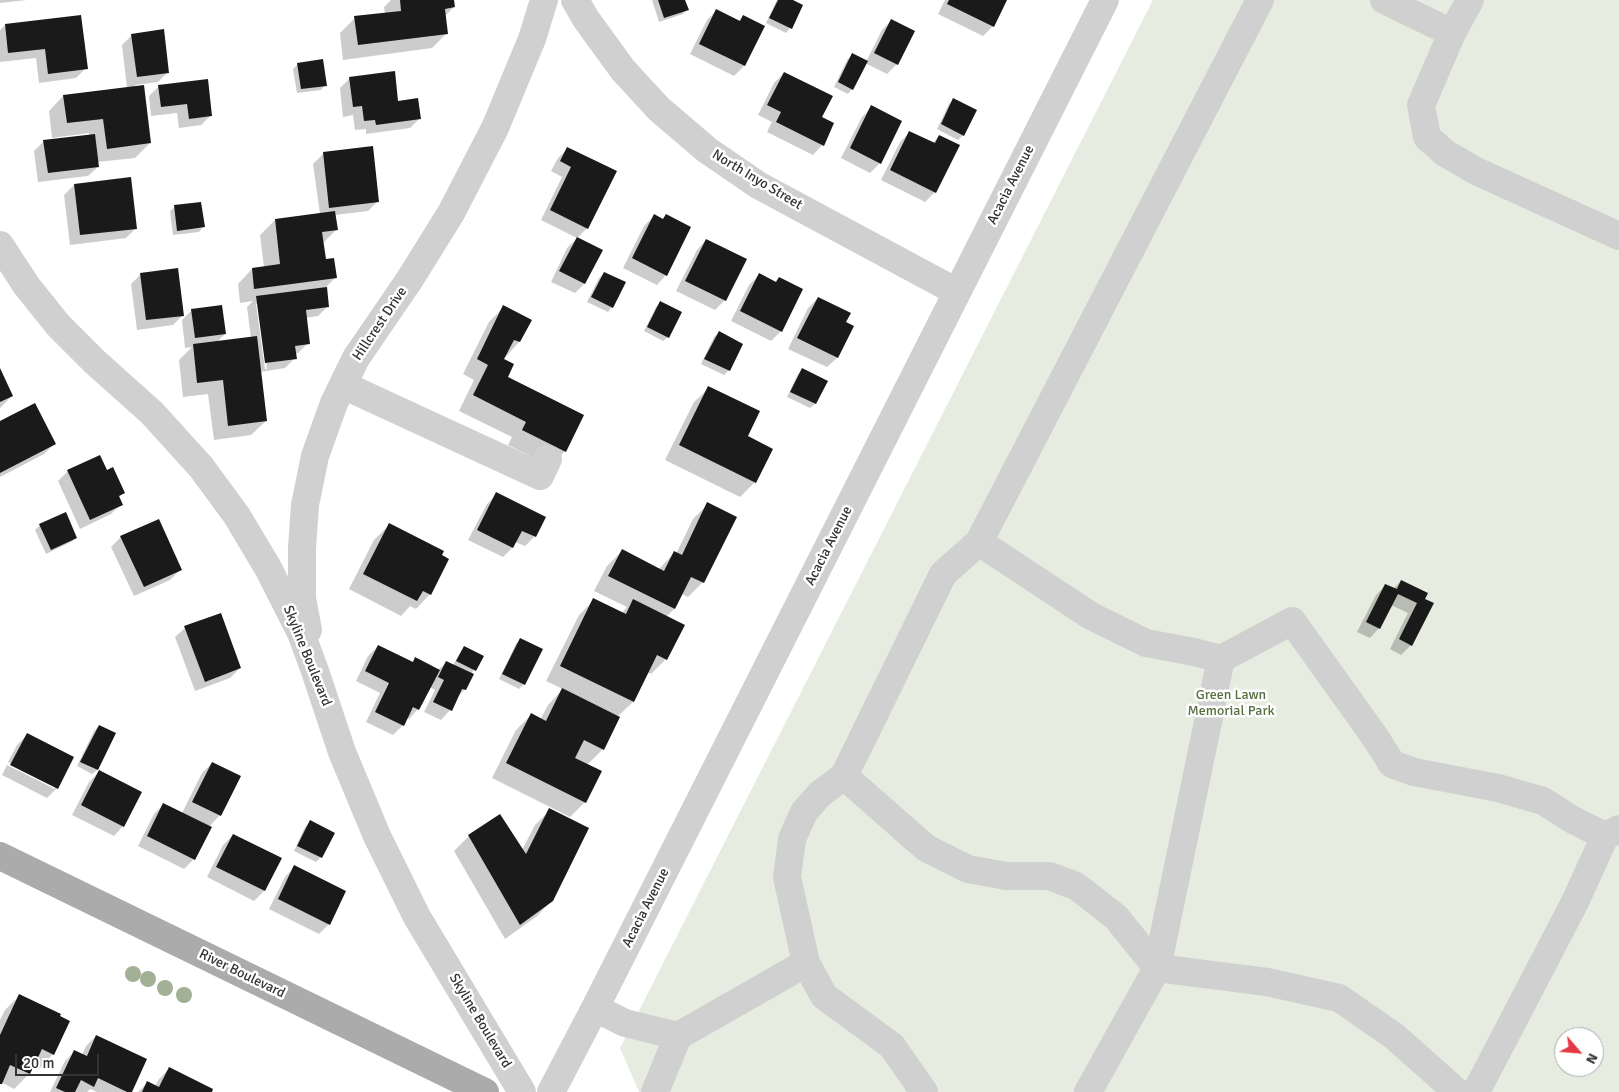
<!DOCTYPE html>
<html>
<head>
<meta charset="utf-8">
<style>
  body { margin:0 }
  #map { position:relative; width:1619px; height:1092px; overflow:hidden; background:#fff; font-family:Signika,sans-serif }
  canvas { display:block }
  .north { position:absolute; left:1554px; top:1027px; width:50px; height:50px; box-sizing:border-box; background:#fff; border:1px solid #adadad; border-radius:50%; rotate:117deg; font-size:14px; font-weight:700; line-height:20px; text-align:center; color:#333 }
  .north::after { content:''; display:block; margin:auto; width:18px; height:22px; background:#e63946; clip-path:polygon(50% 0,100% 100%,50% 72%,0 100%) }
  .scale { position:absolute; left:15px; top:1054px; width:84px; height:22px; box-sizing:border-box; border:2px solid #333; border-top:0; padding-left:6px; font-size:15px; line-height:18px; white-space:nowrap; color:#333; -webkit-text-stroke:4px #fff; paint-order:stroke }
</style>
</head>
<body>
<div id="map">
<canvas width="1619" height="1092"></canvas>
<div class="north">N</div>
<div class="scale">20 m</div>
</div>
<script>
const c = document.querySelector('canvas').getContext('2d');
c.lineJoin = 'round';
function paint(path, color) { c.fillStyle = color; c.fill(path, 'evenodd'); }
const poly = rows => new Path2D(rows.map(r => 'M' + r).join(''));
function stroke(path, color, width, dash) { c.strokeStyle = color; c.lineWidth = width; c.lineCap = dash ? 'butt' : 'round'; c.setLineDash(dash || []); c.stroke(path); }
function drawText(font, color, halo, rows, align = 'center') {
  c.font = font + ' Signika,sans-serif'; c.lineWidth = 5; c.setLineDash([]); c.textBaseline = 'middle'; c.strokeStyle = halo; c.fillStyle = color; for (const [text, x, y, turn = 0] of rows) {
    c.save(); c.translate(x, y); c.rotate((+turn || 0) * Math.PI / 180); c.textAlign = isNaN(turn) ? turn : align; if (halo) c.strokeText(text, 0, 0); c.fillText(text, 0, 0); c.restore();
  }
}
paint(poly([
  [1153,0,1619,0,1619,1092,639,1092,620,1048],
  [1564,1037,1594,1037,1594,1067,1564,1067]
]), '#e6ecdf');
paint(poly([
  [0,0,27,0,0,3],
  [391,0,453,0,454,7,445,16,447,33,432,48,343,60,340,33,355,18,385,14,384,7],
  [652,0,684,0,687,9,683,14,659,22],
  [777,0,790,0,802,6,790,28,786,33,766,23],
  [945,0,1006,0,993,26,983,36,938,14],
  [717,10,738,22,743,16,763,27,744,66,734,76,690,54,707,20],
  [80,16,86,68,76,78,39,83,36,58,0,62,0,30,5,25],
  [891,21,897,64,887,74,865,63,852,89,848,94,834,87,847,60,852,55,866,62,882,30],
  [132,35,168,72,158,82,135,85,150,143,135,158,97,162,98,167,88,176,38,182,34,151,44,141,89,136,89,133,52,138,49,111,63,96,127,88,122,45],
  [298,64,325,85,321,90,297,93,293,69],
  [784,73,820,117,822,145,813,155,767,132,772,122,758,115,774,83],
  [350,78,397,102,420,118,410,128,366,134,366,129,355,130,353,115,343,117,340,88],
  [159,86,211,115,201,125,179,128,177,113,151,116,149,96],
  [954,99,963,135,958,140,937,129,949,104],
  [872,107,880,163,870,173,841,158,862,117],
  [910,132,933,143,939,136,935,192,925,202,881,180,900,142],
  [568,148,615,172,587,228,577,238,584,284,575,293,551,282,567,248,577,238,541,220,562,177,551,171,558,158],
  [323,154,378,201,368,211,335,215,336,230,322,244,325,260,335,278,325,288,328,306,318,316,305,318,308,343,298,353,295,354,295,358,285,368,260,372,266,421,251,435,214,440,208,394,183,397,179,360,192,347,185,348,182,320,192,310,225,334,216,343,251,338,247,307,253,301,240,303,238,284,252,269,264,267,260,235,275,220,320,214,313,164],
  [256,304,259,304,267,369,265,369],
  [74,185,136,228,126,238,70,245,64,195],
  [175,207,203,227,199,232,173,235,170,211],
  [666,215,666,275,657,285,623,268,644,226,654,216,662,220],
  [706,240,745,260,725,300,715,310,676,291,697,250],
  [604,273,612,307,608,312,587,302,599,278],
  [141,274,183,315,173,325,137,330,131,284],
  [759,275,774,283,779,278,781,331,771,341,731,321,749,285],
  [818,298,844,322,852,326,837,358,827,367,788,349,808,308],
  [660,303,668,337,663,341,644,331,656,307],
  [504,307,530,321,519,342,503,360,506,377,565,451,550,466,508,445,512,437,459,411,474,380,463,374,489,322],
  [719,333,729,370,724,375,701,364,714,337],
  [802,370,826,381,815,404,810,408,787,397,798,374],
  [0,371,12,396,0,408],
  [709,388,746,437,771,449,755,482,740,497,665,460,694,402],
  [0,422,54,444,44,454,0,477],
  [68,471,106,472,123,493,118,498,121,504,111,514,80,529,58,481],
  [497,494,535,536,525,546,515,542,512,548,503,557,468,540,487,504],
  [708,504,703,582,688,597,682,594,674,609,666,617,666,659,651,674,647,672,633,702,617,717,603,749,587,765,585,802,570,817,492,778,516,730,531,715,540,720,548,705,563,689,546,681,579,615,594,600,621,614,627,607,594,591,607,566,622,551,659,569,674,553,676,554,693,519],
  [40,525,76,538,71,542,46,554,35,530],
  [389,525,430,594,416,609,410,606,401,616,349,589,374,540],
  [121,537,180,570,170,580,134,596,111,547],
  [1401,581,1426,594,1411,645,1401,655,1390,649,1408,613,1391,605,1379,628,1370,638,1357,632,1376,595,1386,585,1393,589],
  [185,628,240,668,230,678,195,691,175,637],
  [521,639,524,684,519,689,499,679,516,644],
  [378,646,412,663,416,659,438,670,447,662,453,665,460,653,464,648,482,657,471,674,465,689,457,698,450,710,441,720,424,712,435,690,430,687,418,709,409,719,406,718,403,725,393,735,366,722,380,693,356,681,368,656],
  [99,726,114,733,97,770,92,774,77,766,94,731],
  [27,735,57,788,47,798,2,775,7,765,55,789,55,786,8,762,17,745],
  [212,763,220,815,209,827,194,859,184,869,138,846,154,814,164,804,182,813,202,773],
  [99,772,123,826,114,836,72,815,89,782],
  [550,810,552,900,537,916,505,939,454,851,469,836,522,850,535,825],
  [310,822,321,857,316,862,294,851,305,827],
  [233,835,280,859,264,891,254,901,207,877,223,845],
  [294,867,329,924,319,934,269,909,285,877],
  [20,995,53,1054,39,1069,33,1066,29,1074,14,1089,1,1082,0,1084,0,1020,5,1010],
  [96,1036,131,1092,97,1092,90,1089,87,1092,50,1092,65,1061,75,1051,82,1055,86,1046],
  [169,1069,210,1092,138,1092,147,1083,155,1086,159,1079]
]), '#0003');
paint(poly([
  [400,0,454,0,455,7,445,9,448,34,358,45,354,16,401,11],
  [658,0,685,0,689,10,664,18],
  [778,0,793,0,803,5,792,29,769,18],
  [949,0,1007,0,994,27,947,4],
  [716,9,740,21,743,15,765,26,745,66,699,44],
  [81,15,88,69,48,74,45,49,8,53,5,24],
  [891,19,915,31,898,65,874,53],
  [164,29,169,73,137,77,131,34],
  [852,53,868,61,853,90,838,82],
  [323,59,327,86,301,89,297,63],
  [395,71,398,101,418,98,421,119,376,125,375,120,364,121,362,106,353,107,349,77],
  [784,72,833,96,822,117,834,123,824,146,776,122,781,112,767,105],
  [208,79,212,116,189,119,187,104,161,107,158,85],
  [144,85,151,143,107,149,103,119,67,123,63,95],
  [953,98,977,110,964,136,941,124],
  [871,105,902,121,881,164,850,148],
  [909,131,935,143,939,135,960,145,936,193,890,170],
  [95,134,99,167,48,173,43,140],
  [373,146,379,202,329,208,323,152],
  [567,147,617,171,588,229,550,210,571,167,560,161],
  [131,177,137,229,80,235,74,184],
  [201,202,205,227,177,231,174,205],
  [335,211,338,230,322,232,326,259,334,258,337,278,254,289,252,268,280,264,275,219],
  [654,214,663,219,666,214,691,227,667,276,632,258],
  [577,237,603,250,585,284,559,271],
  [706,239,747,259,726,301,685,281],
  [178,268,184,316,146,320,140,273],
  [604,272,626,282,613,308,591,297],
  [759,273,776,282,779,277,803,289,782,332,740,311],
  [327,287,329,307,306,310,310,344,295,346,297,359,265,363,256,296],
  [818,297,851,313,846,322,854,326,838,358,797,338],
  [660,301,682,312,669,338,647,327],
  [222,305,226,334,195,338,191,309],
  [503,305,532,320,520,342,514,340,504,359,514,364,508,377,584,415,566,452,522,430,526,422,473,395,488,365,477,359],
  [719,331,743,344,730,371,704,359],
  [257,336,267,421,228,426,223,380,197,383,193,344],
  [0,368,13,396,0,402],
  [802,368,828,381,816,404,790,392],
  [708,386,760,411,748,436,773,449,756,483,679,445],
  [35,403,56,444,0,473,0,421],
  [100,455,107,470,113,467,125,493,119,496,123,505,90,520,67,470],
  [496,492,546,517,536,537,522,531,513,548,477,530],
  [707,502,737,517,704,583,691,577,675,609,608,576,622,549,664,571,674,551,682,555],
  [66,512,77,538,51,550,39,524],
  [159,519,182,570,144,587,120,536],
  [389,523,444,551,442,555,449,559,431,595,423,591,417,601,363,574],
  [1401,580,1428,593,1425,599,1434,603,1412,646,1399,639,1417,603,1398,594,1380,629,1366,622,1385,584,1397,589],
  [593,598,626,614,633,599,685,625,667,660,657,655,634,702,560,666],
  [221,613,241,668,205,682,184,626],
  [520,638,543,649,525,685,502,674],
  [378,645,413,662,415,657,440,670,419,710,413,707,404,726,375,712,389,683,365,671],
  [464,646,484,656,476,671,456,661],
  [446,661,474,674,466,690,462,689,452,711,433,702,444,680,438,677],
  [562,688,620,717,604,750,584,740,575,758,602,771,586,803,506,763,531,713,546,721],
  [99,725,116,733,98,770,80,762],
  [27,733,74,757,58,789,10,765],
  [212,762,241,776,221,816,192,802],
  [99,770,142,792,124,827,81,805],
  [163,803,212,827,195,860,147,836],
  [549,808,589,828,553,901,520,925,468,835,500,814,526,854],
  [310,820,335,833,322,858,297,846],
  [233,834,282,858,265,891,216,867],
  [294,865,346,891,330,925,278,899],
  [19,994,61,1014,60,1016,70,1021,54,1055,42,1049,30,1074,10,1065,2,1084,0,1084,0,1035],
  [96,1035,147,1059,132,1092,127,1092,98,1078,94,1087,81,1080,75,1092,65,1092,56,1088,74,1050,87,1056],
  [169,1067,213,1089,212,1092,142,1092,147,1081,159,1087]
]), '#1a1a1a');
stroke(poly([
  [575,0,586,19,623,70,659,109,707,150,758,185,957,292],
  [1384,0,1452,33],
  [1470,0,1452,33,1421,105,1427,137,1445,153,1476,171,1619,236],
  [0,245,26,285,58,325,95,362,152,413,201,467,237,516,268,568,301,633,315,671,342,752,377,836,417,917,522,1092],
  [343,385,540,476,548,459],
  [979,542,1091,616,1146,643,1194,652,1221,659,1292,621,1375,737,1392,764,1414,772,1498,788,1543,801,1573,820,1605,836],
  [308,630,302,598,302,548,305,505,315,456,334,403,356,358,410,279,451,213,495,128,532,39,544,0],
  [844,776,926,848,968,869,1006,876,1049,876,1076,886,1116,917,1157,968,1267,982,1339,998,1394,1036,1457,1092],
  [595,1008,625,1023,678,1036,806,963],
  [551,1092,595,1008,1105,0],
  [655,1092,678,1036],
  [924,1092,892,1046,824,996,806,963,787,877,792,839,804,812,820,794,844,776,943,574,979,542,1260,0],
  [1088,1092,1157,968,1221,659],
  [1476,1092,1575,902,1605,836,1619,829]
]), '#d0d0d0', 28);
stroke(poly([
  [0,856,485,1092]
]), '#ababab', 28);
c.fillStyle = '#a2b095';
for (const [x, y] of [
  [133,974],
  [148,979],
  [165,988],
  [184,995]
]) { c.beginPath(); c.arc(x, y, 8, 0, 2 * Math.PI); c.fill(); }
drawText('14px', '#333', '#fff', [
  ["North Inyo Street",757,180,31],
  ["Acacia Avenue",1011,185,-63],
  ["Hillcrest Drive",380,324,-56],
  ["Acacia Avenue",829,546,-63],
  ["Skyline Boulevard",307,656,68],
  ["Acacia Avenue",646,908,-63],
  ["River Boulevard",242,974,26],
  ["Skyline Boulevard",480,1021,59]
]);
drawText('14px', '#56703f', '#fff', [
  ["Green Lawn",1231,695],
  ["Memorial Park",1231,711]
]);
</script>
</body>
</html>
